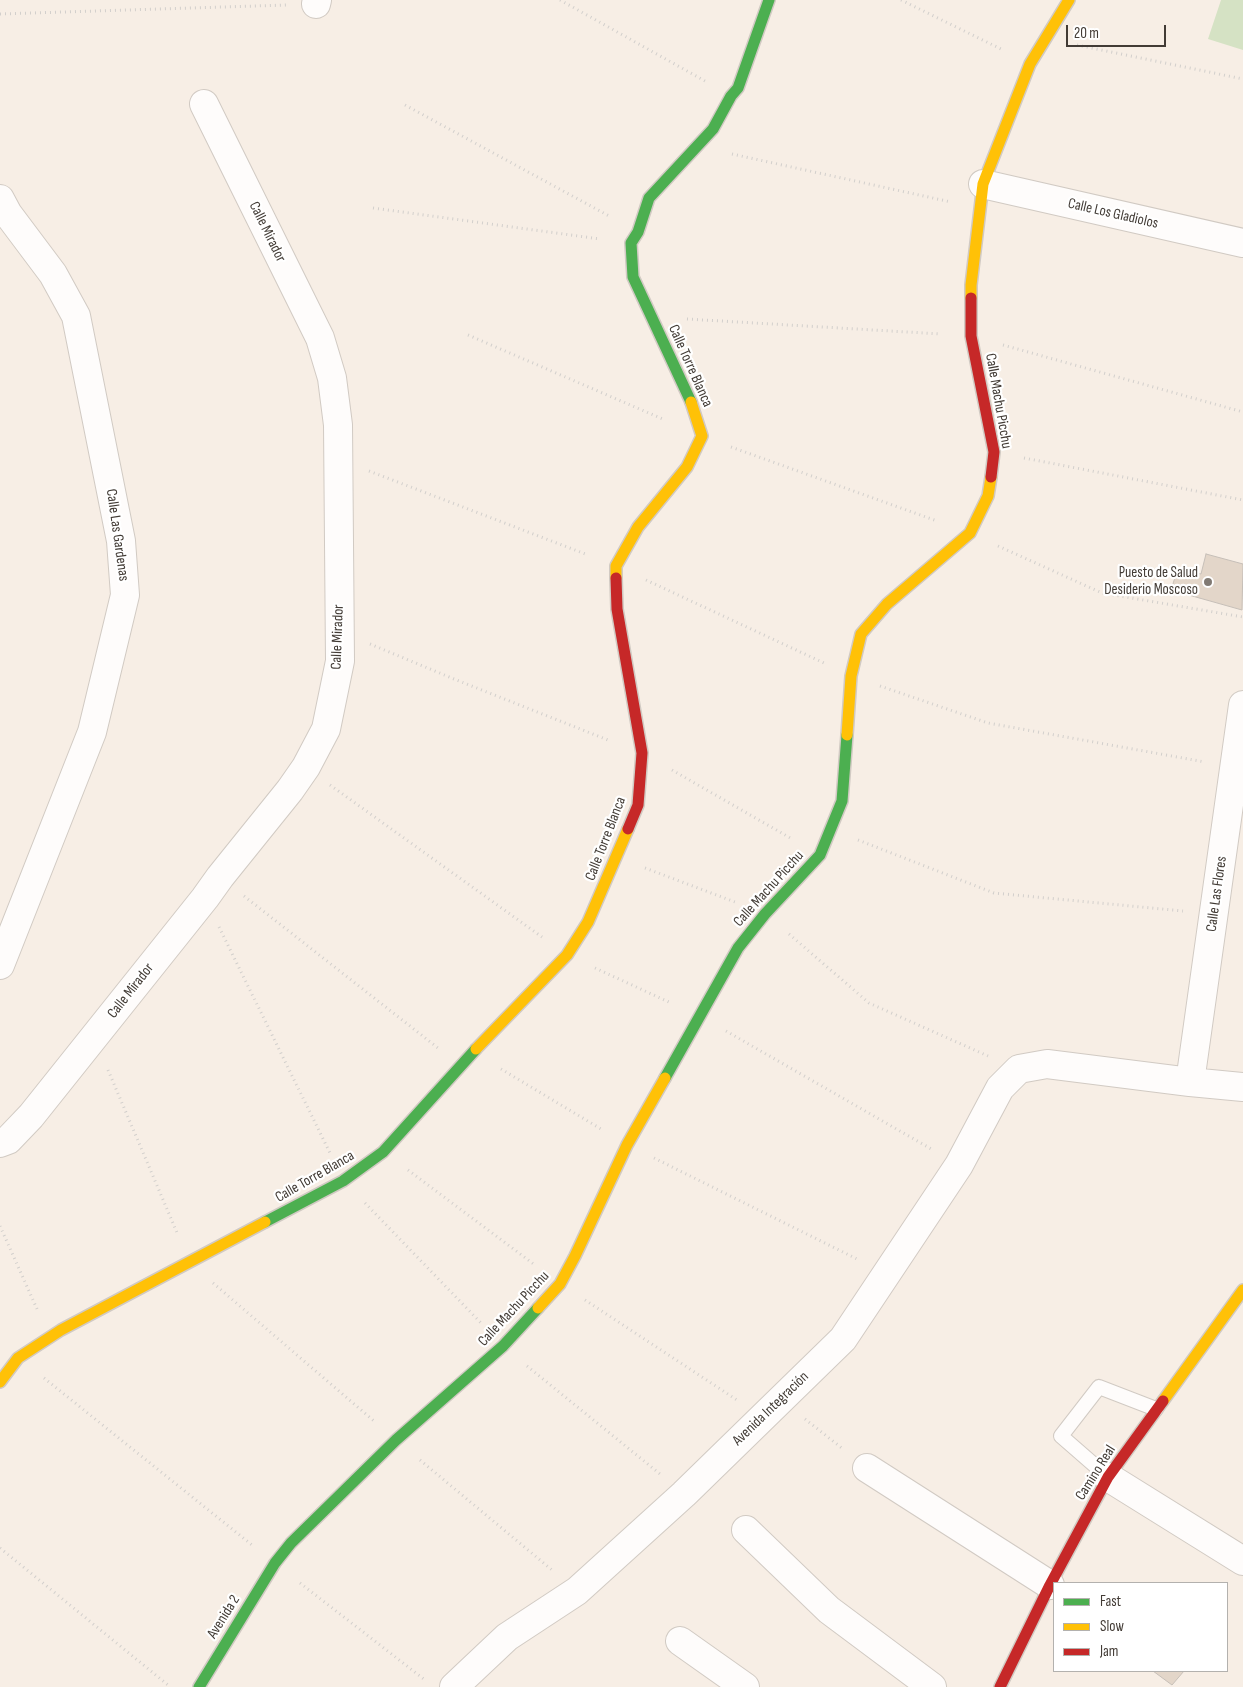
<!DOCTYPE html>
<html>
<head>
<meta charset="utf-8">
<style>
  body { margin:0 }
  #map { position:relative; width:1243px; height:1687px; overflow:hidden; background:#f7eee5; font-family:"Sofia Sans Condensed",sans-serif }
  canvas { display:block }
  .legend { position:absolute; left:1053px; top:1582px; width:175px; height:90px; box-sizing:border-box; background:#fff; border:1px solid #b3b1ae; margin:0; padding:6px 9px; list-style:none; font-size:15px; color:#423b35 }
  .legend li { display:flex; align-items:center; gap:10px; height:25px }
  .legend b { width:25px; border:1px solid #b3b1ae }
  .scale { position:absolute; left:1066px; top:25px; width:100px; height:22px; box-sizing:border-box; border:2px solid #423b35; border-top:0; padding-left:6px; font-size:15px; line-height:18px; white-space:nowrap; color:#423b35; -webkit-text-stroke:4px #fff; paint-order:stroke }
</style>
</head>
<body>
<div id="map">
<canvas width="1243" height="1687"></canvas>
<ul class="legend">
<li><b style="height:6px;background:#4caf50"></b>Fast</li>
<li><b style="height:6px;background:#ffc107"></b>Slow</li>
<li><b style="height:6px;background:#c62828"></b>Jam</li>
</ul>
<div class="scale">20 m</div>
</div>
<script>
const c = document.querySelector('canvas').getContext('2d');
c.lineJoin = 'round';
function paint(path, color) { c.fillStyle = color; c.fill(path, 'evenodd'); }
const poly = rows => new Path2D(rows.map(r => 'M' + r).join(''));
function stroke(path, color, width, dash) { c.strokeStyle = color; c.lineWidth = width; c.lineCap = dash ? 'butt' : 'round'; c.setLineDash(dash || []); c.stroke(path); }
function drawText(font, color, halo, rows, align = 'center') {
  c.font = font + ' "Sofia Sans Condensed",sans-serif'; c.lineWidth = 4.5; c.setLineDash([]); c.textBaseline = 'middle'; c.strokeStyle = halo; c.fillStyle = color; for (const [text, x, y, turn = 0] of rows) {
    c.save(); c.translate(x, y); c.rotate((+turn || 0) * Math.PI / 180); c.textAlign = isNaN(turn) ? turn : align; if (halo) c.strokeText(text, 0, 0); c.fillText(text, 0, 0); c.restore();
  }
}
paint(poly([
  [1221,0,1243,0,1243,50,1208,39]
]), '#d5e2c4');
const building = poly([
  [1206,554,1243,564,1242,610,1171,590,1178,568,1201,574,1206,554],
  [1153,1671,1184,1671,1172,1685,1153,1671]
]);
paint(building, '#e3d6c9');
stroke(building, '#c6bfb8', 1);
const lane = poly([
  [1108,1477,1061,1436,1099,1387,1156,1409]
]);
const street = poly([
  [316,4,317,0],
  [983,184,1243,243],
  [0,199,8,214,53,274,76,316,121,541,125,595,92,732,0,965],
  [1190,1082,1243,705],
  [0,1143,8,1140,31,1116,205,898,220,877,290,790,306,767,326,729,340,661,338,425,332,378,320,338,204,104],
  [867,1468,1050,1585],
  [1108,1477,1243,1561],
  [746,1530,829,1610,932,1687],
  [680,1641,745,1687],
  [454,1687,507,1637,577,1591,684,1494,843,1339,959,1165,1000,1088,1019,1069,1047,1064,1190,1082,1243,1087]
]);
const fast = poly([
  [691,402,633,277,631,243,638,232,649,198,713,129,731,96,738,88,769,0],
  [665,1078,738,948,765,914,820,855,842,801,847,735],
  [265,1222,343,1181,383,1152,476,1049],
  [199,1687,275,1563,291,1543,396,1440,503,1346,538,1308]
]);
const slow = poly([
  [971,298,971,285,983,184,1030,64,1069,0],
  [616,578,616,566,638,527,687,467,702,436,691,402],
  [847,735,851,676,861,634,887,604,970,533,988,496,991,477],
  [476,1049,567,955,588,922,628,829],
  [538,1308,560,1284,575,1256,627,1145,665,1078],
  [0,1382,18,1358,61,1330,265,1222],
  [1163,1401,1243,1290]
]);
const jam = poly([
  [971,298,971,336,994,452,991,477],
  [616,578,617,609,642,753,638,805,628,829],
  [1000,1687,1050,1585,1108,1477,1163,1401]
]);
stroke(lane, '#d1cac3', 16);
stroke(street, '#d1cac3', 30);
stroke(fast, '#d1cac3', 14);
stroke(slow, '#d1cac3', 14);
stroke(jam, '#d1cac3', 14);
stroke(poly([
  [560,0,705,81],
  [901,0,1003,50],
  [0,14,287,5],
  [1077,45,1243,79],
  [405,105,611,217],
  [732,154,951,202],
  [373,208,600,239],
  [687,319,941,334],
  [468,335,665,420],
  [1003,345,1243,412],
  [731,447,937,521],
  [1024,458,1243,500],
  [369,471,588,555],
  [998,546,1102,593,1243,617],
  [646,580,824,663],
  [370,644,454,679,608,740],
  [880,686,988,723,1205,762],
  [672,770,792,839],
  [330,785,542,937],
  [858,840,994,893,1183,911],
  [645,868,735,902],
  [244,896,438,1048],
  [219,927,330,1153],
  [789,934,869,1003,988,1056],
  [595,968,671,1003],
  [726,1031,933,1150],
  [501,1069,601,1129],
  [108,1070,178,1235],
  [654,1158,859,1260],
  [408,1170,535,1265],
  [365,1203,482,1324],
  [0,1226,37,1309],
  [213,1283,374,1421],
  [585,1300,737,1400],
  [527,1366,660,1474],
  [44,1378,252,1545],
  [805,1419,843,1449],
  [420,1460,552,1570],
  [0,1548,168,1685],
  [300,1583,425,1680]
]), '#d2cfcc', 3, [1, 4]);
stroke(lane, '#fefcfb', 14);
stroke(street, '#fefcfb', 28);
stroke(fast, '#4caf50', 11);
stroke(slow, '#ffc107', 11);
stroke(jam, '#c62828', 11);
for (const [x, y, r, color] of [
  [1208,582,5,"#817a73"]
]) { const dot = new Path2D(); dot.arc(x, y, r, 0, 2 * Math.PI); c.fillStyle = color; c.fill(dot); stroke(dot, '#fff', 2); }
drawText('15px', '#423b35', '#fff', [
  ["Calle Los Gladiolos",1113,214,13],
  ["Calle Mirador",267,232,64],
  ["Calle Torre Blanca",690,366,66],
  ["Calle Machu Picchu",998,401,80],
  ["Calle Las Gardenas",117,535,82],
  ["Calle Mirador",338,637,-88],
  ["Calle Torre Blanca",606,839,-69],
  ["Calle Machu Picchu",769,889,-48],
  ["Calle Las Flores",1217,894,-82],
  ["Calle Mirador",131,991,-52],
  ["Calle Torre Blanca",315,1177,-30],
  ["Calle Machu Picchu",514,1309,-47],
  ["Avenida Integración",771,1409,-44],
  ["Camino Real",1096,1473,-58],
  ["Avenida 2",224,1617,-58]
]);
drawText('15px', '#423b35', '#fff', [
  ["Puesto de Salud",1198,573],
  ["Desiderio Moscoso",1198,590]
], 'right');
</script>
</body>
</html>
